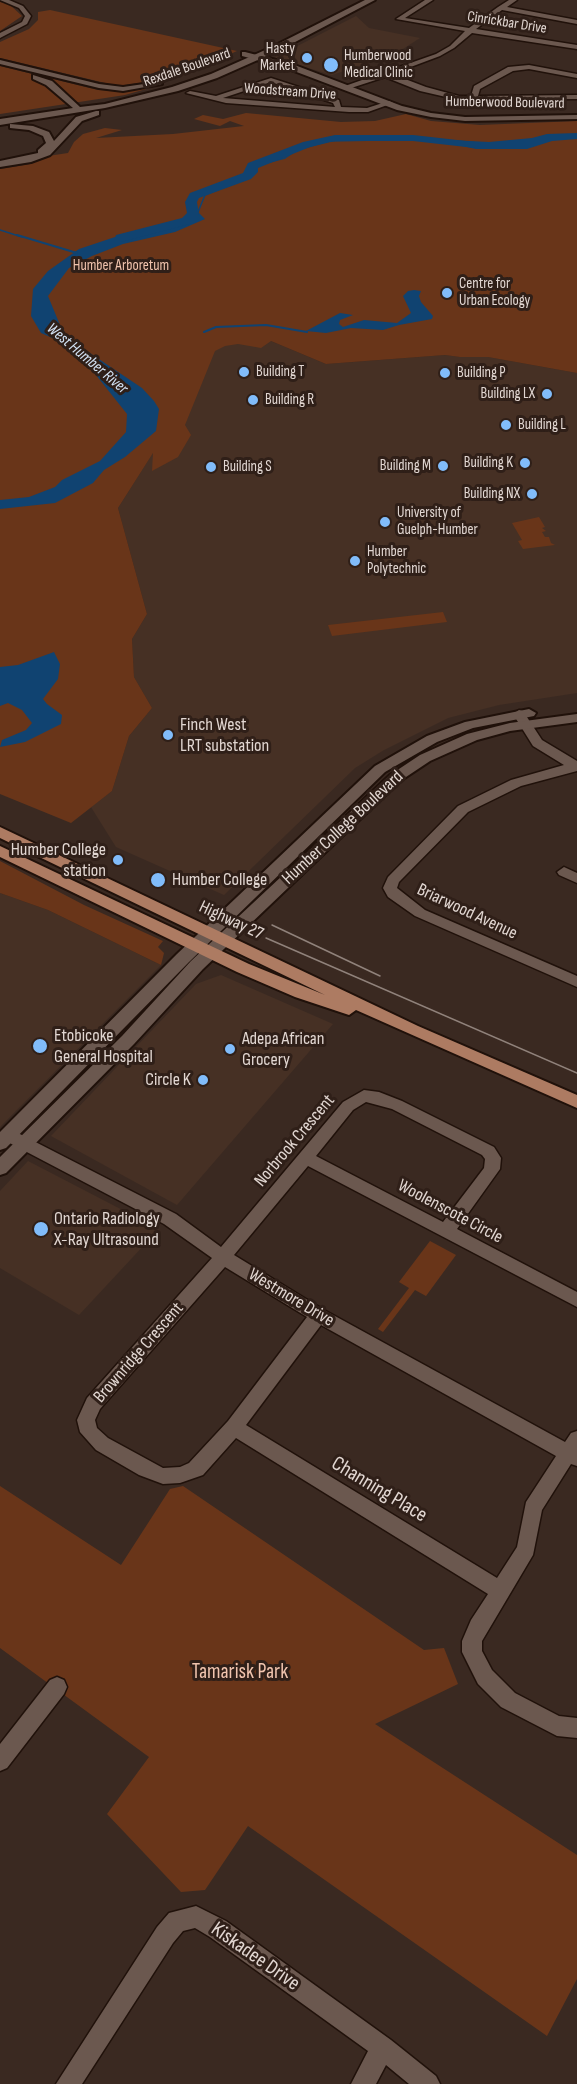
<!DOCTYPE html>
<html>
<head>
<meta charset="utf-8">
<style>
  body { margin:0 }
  canvas { display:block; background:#3a2921 }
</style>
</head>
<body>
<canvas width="577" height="2084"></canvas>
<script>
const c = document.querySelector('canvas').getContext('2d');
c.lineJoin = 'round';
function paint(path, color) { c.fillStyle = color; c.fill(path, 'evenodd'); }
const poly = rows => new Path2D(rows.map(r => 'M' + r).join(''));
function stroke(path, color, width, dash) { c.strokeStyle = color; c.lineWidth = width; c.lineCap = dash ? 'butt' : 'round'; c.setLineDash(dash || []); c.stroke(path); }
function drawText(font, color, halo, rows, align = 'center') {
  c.font = font + ' "Sofia Sans Condensed",sans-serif'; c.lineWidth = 6; c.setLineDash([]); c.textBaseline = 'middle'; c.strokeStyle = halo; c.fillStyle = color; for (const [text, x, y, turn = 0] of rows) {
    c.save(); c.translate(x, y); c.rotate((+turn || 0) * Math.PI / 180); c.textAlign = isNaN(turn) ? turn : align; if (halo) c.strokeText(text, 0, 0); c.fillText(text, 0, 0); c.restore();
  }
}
paint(poly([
  [356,16,369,28,420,38,395,54,332,75,274,58],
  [247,331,326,364,445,355,460,357,488,357,577,373,577,693,499,705,448,718,384,750,355,768,224,895,116,847,91,807,112,791,129,736,152,708,134,677,132,639,147,614,118,508,161,440,212,347],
  [0,893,48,910,161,965,0,1127],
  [221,975,333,1024,177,1205,51,1136,196,984],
  [28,1161,159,1229,79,1315,0,1268,0,1191]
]), '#463024');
paint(poly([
  [0,2,9,4,22,16,0,31],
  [50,10,237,51,179,77,118,86,0,58,0,42,29,29,38,20,38,12],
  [0,66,98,90,117,91,153,87,125,95,0,114],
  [246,113,341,122,375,121,406,114,431,121,480,125,577,121,577,373,488,357,460,357,445,355,326,364,271,341,261,348,238,344,225,346,215,351,185,425,191,435,178,457,152,471,153,453,118,508,147,614,132,639,134,677,152,708,129,736,112,791,71,823,0,794,0,169,30,164,48,156,68,153,74,142,83,134,105,128,122,130,96,138,173,134,244,126,230,121,220,126,194,119,203,115,223,119],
  [539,517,545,527,542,528,546,531,542,532,545,537,549,537,551,543,555,545,523,549,518,541,522,540,512,523],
  [443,612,447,622,332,636,328,625],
  [0,861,84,905,163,941,158,947,164,953,161,965,48,910,0,893],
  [430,1241,456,1255,426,1296,415,1290,383,1332,378,1329,409,1288,399,1282],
  [0,1486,121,1565,170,1489,183,1486,424,1650,444,1648,458,1684,375,1724,577,1855,577,1979,547,2036,248,1826,205,1890,181,1892,107,1814,149,1757,0,1648]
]), '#693519');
paint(poly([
  [577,133,577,139,552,141,527,149,476,149,430,139,489,142,532,138,547,134],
  [198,212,205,219,175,232,123,244,92,256,69,268,48,296,60,325,69,339,142,388,154,401,159,409,156,431,125,457,104,470,93,483,55,503,0,509,0,500,29,497,55,487,62,480,100,461,126,432,127,414,84,360,57,340,41,333,31,316,33,289,48,271,79,249,115,237,170,226],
  [414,290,421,291,419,296,421,302,433,316,432,319,399,325,383,330,351,328,326,333,306,331,340,313,353,315,340,320,339,324,343,327,364,320,397,323,411,313,403,296,408,291],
  [54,652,60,664,58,679,43,699,47,704,62,715,61,724,25,742,0,747,2,740,26,730,32,723,22,710,8,703,0,706,0,667,18,665]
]), '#104371');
stroke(poly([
  [198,212,205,195,244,179,259,165,285,158,297,150,329,141,430,139],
  [0,230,22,237]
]), '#104371', 1.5);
stroke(poly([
  [17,235,77,253],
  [204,332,216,327,266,325,307,332]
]), '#104371', 2);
paint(poly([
  [335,135,413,135,475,142,481,145,475,148,413,141,335,141,310,147,258,168,258,172,251,179,199,198,197,202,199,214,190,224,121,242,115,238,116,235,182,218,187,213,185,202,190,193,243,173,248,163,303,142,335,135]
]), '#104371');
const minor = poly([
  [0,0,9,0,23,6,31,16,27,24,0,38,0,33,22,22,25,16,19,8,0,0],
  [425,0,433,0,405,18,469,28,498,7,509,0,517,0,507,7,577,20,577,24,502,10,476,29,577,45,577,49,472,33,454,48,440,56,392,74,426,87,459,96,471,96,474,86,508,67,529,65,577,74,577,78,529,69,513,71,480,89,478,96,577,95,577,99,459,100,420,91,385,77,345,90,345,86,436,54,450,46,465,31,396,19,425,0],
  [271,78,339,100,341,107,367,108,389,101,393,103,368,112,349,112,226,103,186,93,190,91,216,96,271,78],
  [271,82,333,103,335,107,223,98,271,82],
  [519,710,523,711,542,740,577,761,577,771,521,786,468,812,399,882,397,888,425,910,577,976,577,987,415,916,388,897,383,888,388,877,458,806,511,780,564,765,533,746,513,714,519,710],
  [564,867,577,873,577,883,559,875,557,872,564,867],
  [364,1090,379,1092,402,1101,494,1147,501,1158,500,1169,457,1229,577,1292,577,1307,308,1166,234,1255,324,1310,565,1442,571,1433,577,1431,577,1466,571,1464,542,1510,533,1555,482,1641,482,1651,492,1670,515,1693,559,1716,577,1718,577,1738,557,1736,501,1707,478,1684,462,1652,462,1641,471,1620,488,1594,236,1438,203,1475,180,1483,163,1484,139,1475,96,1450,80,1432,77,1420,87,1398,212,1258,164,1224,2,1139,0,1135,2,1131,14,1131,176,1214,221,1247,343,1102,364,1090],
  [366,1102,392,1109,482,1155,485,1159,484,1168,443,1222,316,1156,353,1110,366,1102],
  [225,1267,307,1317,228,1421,189,1463,180,1467,163,1468,108,1438,97,1428,95,1420,100,1409,225,1267],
  [321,1325,556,1456,526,1502,517,1547,497,1578,246,1425,321,1325],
  [57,1677,64,1680,67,1687,64,1694,7,1768,0,1771,0,1744,50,1680,57,1677],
  [196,1906,226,1921,391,2040,436,2076,440,2084,409,2084,386,2065,376,2084,351,2084,368,2051,210,1937,195,1928,183,1931,173,1943,82,2084,56,2084,157,1927,169,1913,196,1906]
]);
const tertiary = poly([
  [245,52,292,64,402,106,431,113,465,117,577,115,577,119,465,121,431,117,397,110,286,68,242,56,242,52,245,52],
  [529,709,536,713,534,716,473,728,437,742,385,772,189,962,6,1148,0,1150,0,1132,177,954,375,766,427,736,465,722,529,709],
  [577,714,577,722,510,731,477,740,430,761,400,781,203,969,134,1044,6,1173,0,1175,0,1157,122,1036,191,961,390,775,420,755,467,734,510,723,577,714]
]);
const secondary = poly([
  [365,0,375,0,278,51,217,78,178,91,105,108,0,125,0,119,73,108,46,85,33,79,33,75,52,81,80,107,105,104,172,87,211,74,272,47,365,0],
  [0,60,99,84,123,87,158,82,162,84,123,91,99,88,0,64,0,60],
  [96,111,99,111,99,115,82,121,50,155,31,162,0,167,0,161,38,153,38,150,46,143,43,136,29,130,10,128,10,124,33,126,49,132,54,141,76,117,96,111]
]);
const primary = poly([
  [0,827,418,1026,577,1095,577,1108,356,1010,349,1015,295,997,237,972,0,857,0,846,249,964,325,995,0,838,0,827]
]);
stroke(minor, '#20110a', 3);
stroke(tertiary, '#20110a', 4);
stroke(secondary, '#20110a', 4);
stroke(primary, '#20110a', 4);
paint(minor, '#6b584f');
paint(tertiary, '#6b584f');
paint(secondary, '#6b584f');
paint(primary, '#ad7b62');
stroke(poly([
  [272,925,380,976],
  [266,938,577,1073]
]), '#90827b', 1.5);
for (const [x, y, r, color] of [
  [307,58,6,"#81bcfa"],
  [331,65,8,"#81bcfa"],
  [447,293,6,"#81bcfa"],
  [244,372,6,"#81bcfa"],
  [445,373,6,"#81bcfa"],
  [547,394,6,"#81bcfa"],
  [253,400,6,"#81bcfa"],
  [506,425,6,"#81bcfa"],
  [525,463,6,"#81bcfa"],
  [443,466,6,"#81bcfa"],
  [211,467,6,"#81bcfa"],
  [532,494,6,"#81bcfa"],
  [385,522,6,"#81bcfa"],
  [355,561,6,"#81bcfa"],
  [168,735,6,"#81bcfa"],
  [118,860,6,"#81bcfa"],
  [158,880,8,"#81bcfa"],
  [40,1046,8,"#81bcfa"],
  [230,1049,6,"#81bcfa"],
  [203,1080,6,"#81bcfa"],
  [41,1229,8,"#81bcfa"]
]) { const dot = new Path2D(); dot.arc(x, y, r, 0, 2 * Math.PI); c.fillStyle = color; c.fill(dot); stroke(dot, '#2f1f18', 2); }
drawText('15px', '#e2d7d2', '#2f1f18', [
  ["Cinrickbar Drive",507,23,9],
  ["Rexdale Boulevard",187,68,-19],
  ["Woodstream Drive",290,92,4],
  ["Humberwood Boulevard",505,103,1]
]);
drawText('15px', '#e2d7d2', '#2f1f18', [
  ["Hasty",295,49,"right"],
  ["Market",295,66,"right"],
  ["Humberwood",344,56],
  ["Medical Clinic",344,73],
  ["Centre for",459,284],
  ["Urban Ecology",459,301],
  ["Building T",256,372],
  ["Building P",457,373],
  ["Building LX",535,394,"right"],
  ["Building R",265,400],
  ["Building L",518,425],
  ["Building K",513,463,"right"],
  ["Building M",431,466,"right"],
  ["Building S",223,467],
  ["Building NX",520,494,"right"],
  ["University of",397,513],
  ["Guelph-Humber",397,530],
  ["Humber",367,552],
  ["Polytechnic",367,569]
], 'left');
drawText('15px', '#f1c4ae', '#2f1f18', [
  ["Humber Arboretum",121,266]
]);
drawText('italic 16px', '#d4e4f6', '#2f1f18', [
  ["West Humber River",87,359,40]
]);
drawText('18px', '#e2d7d2', '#2f1f18', [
  ["Finch West",180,725],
  ["LRT substation",180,746],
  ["Humber College",106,850,"right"],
  ["station",106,871,"right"],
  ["Humber College",172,880],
  ["Etobicoke",54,1036],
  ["General Hospital",54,1057],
  ["Adepa African",242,1039],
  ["Grocery",242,1060],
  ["Circle K",191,1080,"right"],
  ["Ontario Radiology",54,1219],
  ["X-Ray Ultrasound",54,1240]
], 'left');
drawText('18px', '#e2d7d2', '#2f1f18', [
  ["Humber College Boulevard",343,828,-43],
  ["Briarwood Avenue",467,912,25],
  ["Highway 27",231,921,25],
  ["Norbrook Crescent",295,1141,-50],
  ["Woolenscote Circle",450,1212,28],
  ["Westmore Drive",291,1298,31],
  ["Brownridge Crescent",139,1353,-49]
]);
drawText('21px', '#e2d7d2', '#2f1f18', [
  ["Channing Place",379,1490,31],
  ["Kiskadee Drive",255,1957,35]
]);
drawText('21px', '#f1c4ae', '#2f1f18', [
  ["Tamarisk Park",240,1673]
]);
</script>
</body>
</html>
